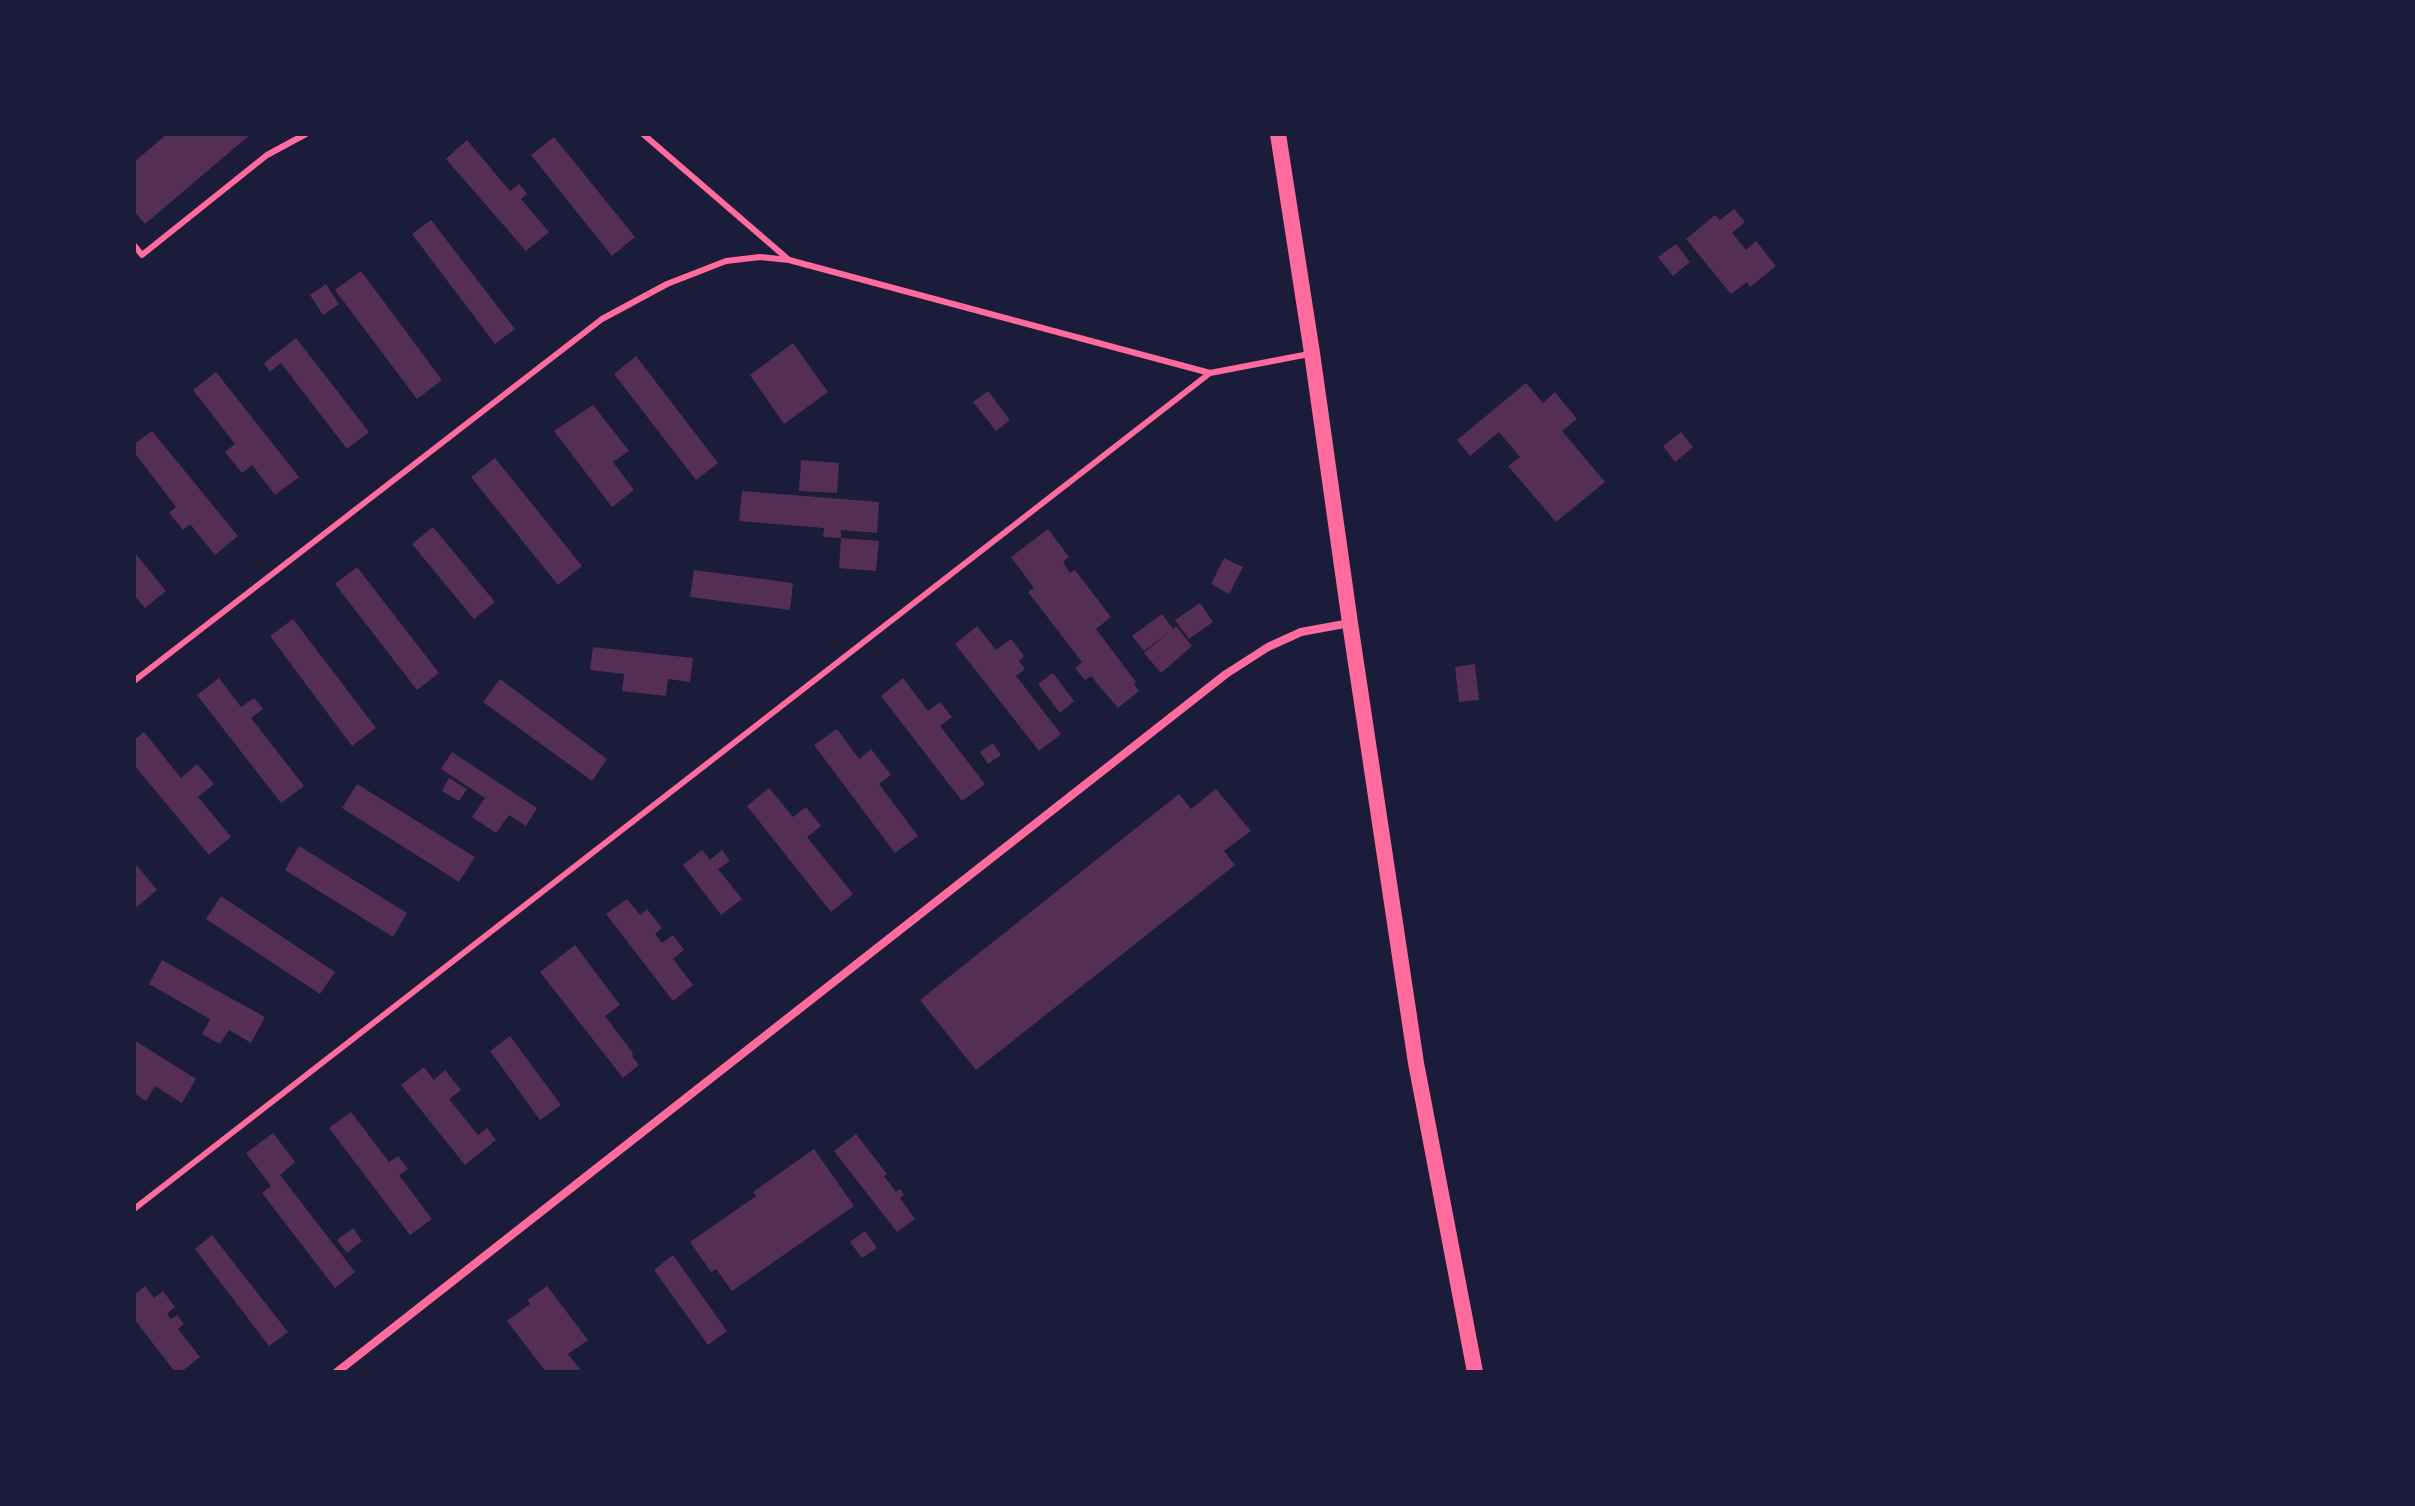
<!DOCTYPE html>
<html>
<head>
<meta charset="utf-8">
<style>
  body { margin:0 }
  #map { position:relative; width:2415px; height:1506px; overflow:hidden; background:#1b1b3a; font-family:"Open Sans",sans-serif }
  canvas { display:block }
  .frame { position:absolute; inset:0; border:136px solid #1b1b3a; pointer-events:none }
</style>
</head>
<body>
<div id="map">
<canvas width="2415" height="1506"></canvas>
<div class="frame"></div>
</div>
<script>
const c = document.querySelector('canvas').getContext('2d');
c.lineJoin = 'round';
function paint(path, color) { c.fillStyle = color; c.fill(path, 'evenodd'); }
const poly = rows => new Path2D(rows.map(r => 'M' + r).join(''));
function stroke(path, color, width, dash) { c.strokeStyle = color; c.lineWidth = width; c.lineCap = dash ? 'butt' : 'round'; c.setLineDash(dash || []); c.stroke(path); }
paint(poly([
  [167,134,251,134,145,224,134,211,134,162],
  [554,137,635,237,612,256,531,155],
  [467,140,510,191,519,184,527,194,521,199,549,232,526,251,446,159],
  [1734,209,1745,222,1732,233,1746,250,1756,241,1776,266,1750,287,1747,282,1731,294,1686,239,1715,215,1720,220],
  [431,220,515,329,495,344,412,234],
  [1676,244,1690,262,1673,276,1658,257],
  [361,271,442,380,417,399,335,290],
  [326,284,339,304,323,315,310,295],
  [296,338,369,432,347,449,281,363,270,372,264,363],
  [793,343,828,392,784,424,750,375],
  [636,356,718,463,696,480,614,374],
  [216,372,299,477,275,495,252,465,242,473,225,452,235,444,193,390],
  [1526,383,1543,403,1555,392,1577,419,1562,431,1605,482,1556,522,1508,466,1520,457,1499,432,1470,456,1457,440],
  [988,391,1010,420,996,431,973,402],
  [593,405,629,451,613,462,634,490,612,507,554,431],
  [152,431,238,536,215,555,190,524,183,530,169,513,176,507,134,452,134,444],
  [1681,432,1693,447,1675,462,1663,446],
  [495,458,582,566,558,585,471,477],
  [801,460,839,463,837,493,799,491],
  [742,491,879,502,877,533,841,530,841,538,823,537,824,528,739,521],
  [433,527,495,602,474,619,412,544],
  [1048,529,1069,557,1063,562,1070,573,1075,570,1111,617,1096,629,1136,682,1134,684,1139,691,1118,708,1091,676,1085,680,1075,668,1082,662,1028,592,1034,588,1011,557],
  [841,538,879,541,876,571,839,568],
  [134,552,166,591,145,608,134,595],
  [1224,558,1243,567,1229,594,1211,584],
  [357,567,439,673,417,690,335,584],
  [694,570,793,583,790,610,690,597],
  [1200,603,1213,622,1189,639,1175,620],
  [1162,614,1173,629,1176,626,1192,646,1161,673,1144,653,1169,632,1144,651,1132,636],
  [293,619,376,728,352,746,270,636],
  [977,626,996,650,1011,639,1024,656,1019,661,1025,669,1016,676,1061,734,1039,751,955,644],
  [593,647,693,658,690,682,668,679,666,696,622,691,624,674,590,670],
  [1475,664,1479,700,1459,702,1455,667],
  [1053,673,1074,701,1060,713,1038,684],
  [219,678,241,707,254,698,263,709,251,718,304,786,281,803,197,695],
  [903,678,928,711,940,702,952,717,940,726,985,784,962,801,881,696],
  [500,679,607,759,592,781,483,702],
  [837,729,859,759,871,749,891,775,879,784,918,836,895,853,814,745],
  [144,732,181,778,197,764,214,784,198,797,231,837,209,855,134,765,134,740],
  [993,743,1001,755,988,764,980,752],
  [452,752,537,808,526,826,509,815,496,833,472,817,485,798,441,769],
  [449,778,467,789,459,801,442,791],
  [357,784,475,857,459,882,342,808],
  [769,788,793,817,806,807,821,826,807,837,853,894,831,912,747,806],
  [1216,789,1251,831,1224,851,1235,865,976,1070,920,1000,1179,794,1191,809],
  [299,846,407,913,393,937,285,870],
  [702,850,710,860,722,850,730,861,718,869,742,899,721,915,683,865],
  [134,862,157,890,137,907,134,903],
  [221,896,335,972,320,994,206,919],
  [627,899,640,915,647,909,662,928,655,934,662,943,673,935,684,950,673,959,693,985,673,1001,606,914],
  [575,945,620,1005,605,1016,633,1053,632,1056,639,1065,623,1078,540,972],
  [162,960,265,1017,251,1043,229,1030,220,1044,202,1034,210,1019,149,984],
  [510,1036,561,1105,540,1120,490,1051],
  [134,1040,196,1079,182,1103,155,1086,146,1101,134,1093],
  [424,1067,434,1080,445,1070,461,1090,449,1099,478,1135,487,1128,496,1140,465,1165,401,1085],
  [351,1112,389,1162,398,1156,408,1169,399,1175,432,1219,410,1235,329,1128],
  [273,1133,295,1162,280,1175,355,1272,335,1288,262,1193,271,1186,246,1153],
  [856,1134,887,1174,884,1176,896,1192,900,1189,904,1195,900,1198,915,1219,897,1232,834,1151],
  [814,1149,854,1206,732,1291,716,1269,711,1272,690,1242,756,1196,753,1192],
  [353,1228,362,1241,347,1253,337,1240],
  [865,1231,877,1248,862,1258,850,1242],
  [212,1235,288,1332,269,1346,195,1249],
  [673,1255,727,1331,708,1345,654,1270],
  [145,1286,154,1298,163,1291,175,1307,167,1314,171,1319,177,1315,184,1324,178,1329,200,1357,181,1372,175,1372,134,1319,134,1295],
  [547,1286,588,1340,568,1354,582,1372,546,1372,507,1321,530,1304,528,1300]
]), '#542f53');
stroke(poly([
  [643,134,789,260],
  [134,245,142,255,267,155,306,134],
  [134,681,602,319,667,284,726,261,760,257,789,260,1210,373,1309,354],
  [134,1209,1210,373]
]), '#ff6b9d', 6);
stroke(poly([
  [337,1372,1226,674,1268,647,1301,632,1350,623]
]), '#ff6b9d', 8);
stroke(poly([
  [1278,134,1312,353,1350,623,1416,1063,1475,1372]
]), '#ff6b9d', 16);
</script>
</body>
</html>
